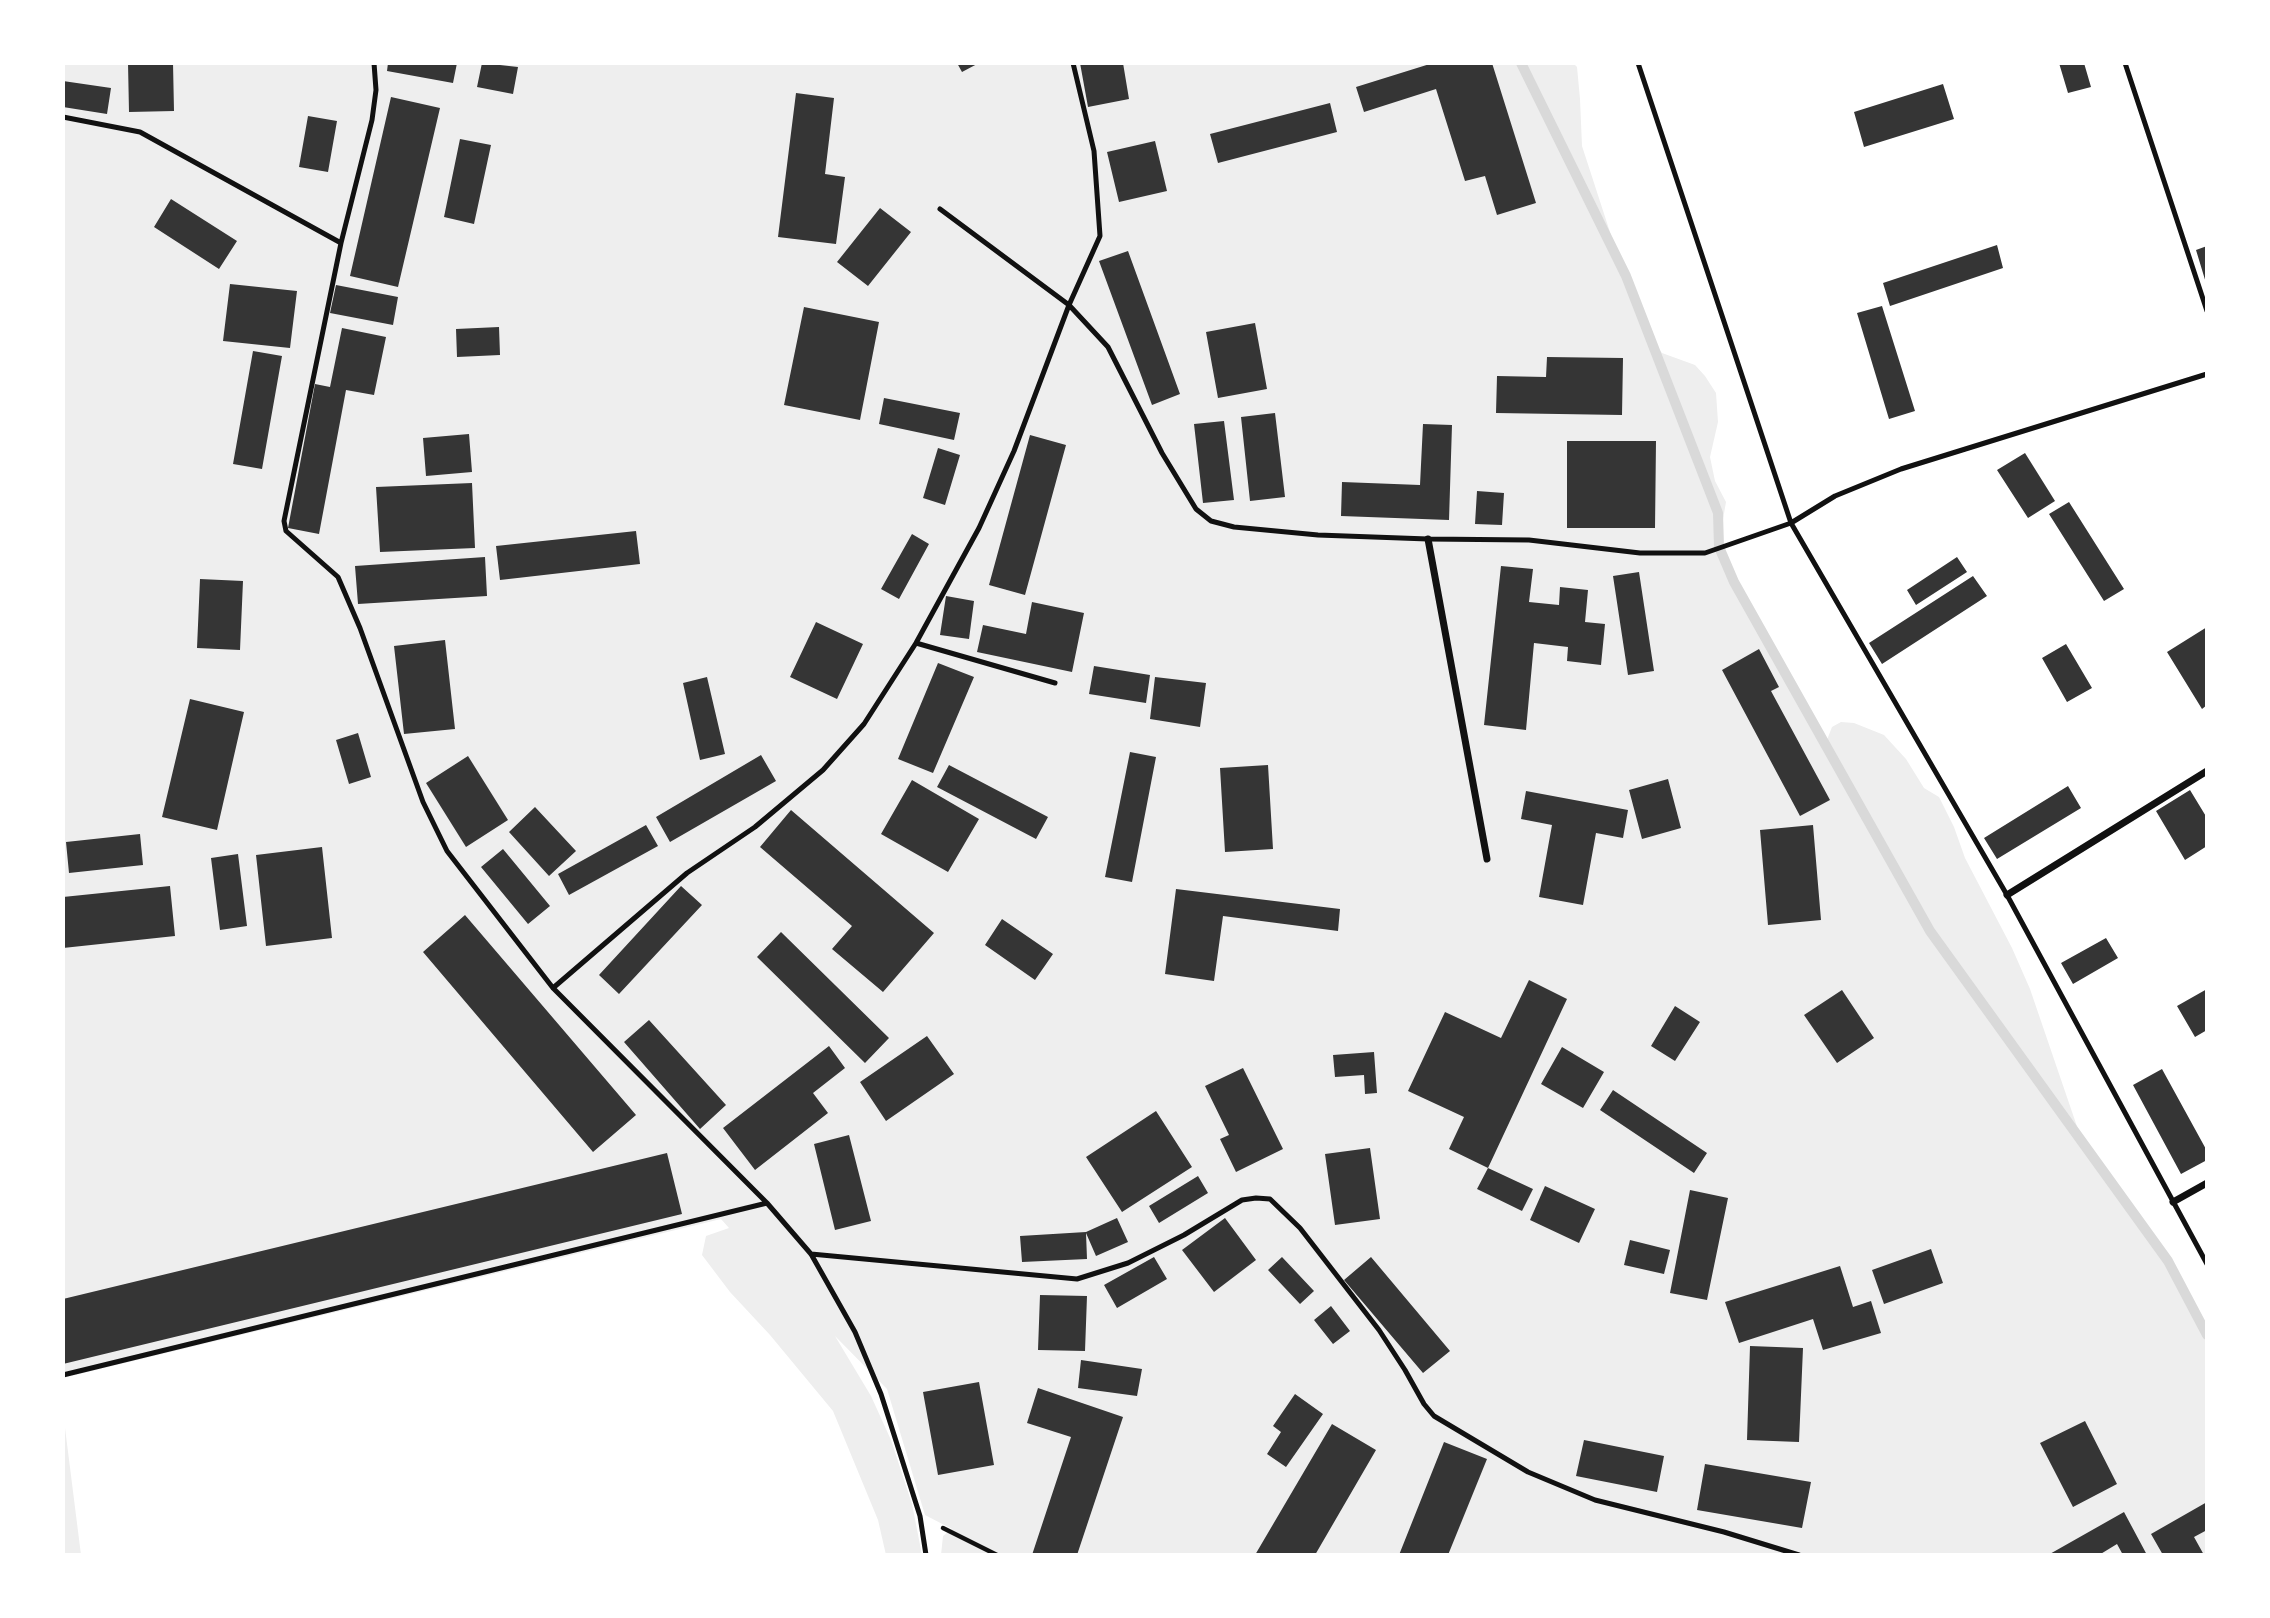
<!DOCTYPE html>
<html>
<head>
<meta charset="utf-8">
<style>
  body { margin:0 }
  #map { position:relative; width:2270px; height:1618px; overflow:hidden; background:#fff; font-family:"Source Sans 3",sans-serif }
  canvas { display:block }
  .frame { position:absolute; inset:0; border:65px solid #fff; pointer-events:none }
</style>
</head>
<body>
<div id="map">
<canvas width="2270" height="1618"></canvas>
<div class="frame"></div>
</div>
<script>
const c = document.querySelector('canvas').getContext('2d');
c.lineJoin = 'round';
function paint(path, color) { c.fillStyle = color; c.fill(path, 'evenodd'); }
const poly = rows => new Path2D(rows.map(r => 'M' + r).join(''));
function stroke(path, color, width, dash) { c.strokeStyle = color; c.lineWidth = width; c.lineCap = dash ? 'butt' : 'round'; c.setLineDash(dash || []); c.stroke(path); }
paint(poly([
  [63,63,1573,63,1577,67,1580,99,1582,146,1621,266,1651,339,1662,353,1695,365,1705,376,1716,393,1718,422,1710,457,1715,481,1726,502,1722,525,1718,528,1719,547,1734,582,1825,745,1832,727,1841,722,1854,723,1884,735,1906,759,1924,788,1939,797,1954,827,1965,858,2012,948,2030,989,2083,1144,2168,1261,2207,1335,2207,1555,941,1555,943,1536,952,1529,925,1515,887,1389,835,1336,871,1396,891,1440,912,1504,922,1555,886,1555,878,1520,833,1411,770,1335,730,1292,702,1255,706,1236,729,1228,721,1219,63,1378],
  [63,1412,81,1555,63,1555]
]), '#eee');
stroke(poly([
  [1521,63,1626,276,1718,513,1719,547,1734,582,1930,931,2168,1261,2207,1335]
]), '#d9d9d9', 10);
paint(poly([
  [128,63,173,63,174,111,129,112],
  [388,63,457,63,453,83,387,71],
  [482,63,518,67,513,94,477,87],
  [957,63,979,63,962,72],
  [1080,63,1123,63,1129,99,1088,107],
  [1433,63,1492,63,1536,203,1497,215,1485,176,1465,181,1436,89,1364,112,1356,87],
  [2059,63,2084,63,2091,87,2068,93],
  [63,81,111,88,107,114,63,107],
  [1943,84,1954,119,1864,147,1854,112],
  [796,93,834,98,825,174,845,177,836,244,778,237],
  [391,97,440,108,398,287,350,276],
  [1330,103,1337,132,1218,163,1210,134],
  [308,116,337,121,328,172,299,167],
  [460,139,491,145,474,224,444,217],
  [1155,141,1167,191,1119,202,1107,152],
  [171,199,237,241,219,269,154,227],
  [880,208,911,232,868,286,837,262],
  [1997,245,2003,268,1890,306,1883,283],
  [2207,246,2207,283,2206,283,2196,250],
  [1128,251,1180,394,1152,405,1099,261],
  [230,284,297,291,290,348,223,341],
  [336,285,398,297,393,325,330,313],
  [1882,306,1915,411,1889,419,1857,313],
  [804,307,879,322,860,420,784,405],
  [1255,323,1267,389,1218,398,1206,332],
  [499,327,500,355,457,357,456,329],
  [342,328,386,337,374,395,346,390,319,534,288,528,315,384,330,387],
  [253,351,282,356,262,469,233,464],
  [1547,357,1623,358,1622,415,1496,413,1497,376,1546,377],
  [884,398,960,413,954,440,879,424],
  [1275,413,1285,497,1250,501,1241,417],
  [1224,421,1234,500,1203,503,1194,424],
  [1423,424,1452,425,1449,520,1341,516,1342,482,1420,485],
  [469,434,472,472,426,476,423,438],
  [1030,435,1066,445,1025,595,989,585],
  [1567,441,1656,441,1655,528,1567,528],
  [938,448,960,455,945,505,923,498],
  [2025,453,2055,501,2028,518,1997,470],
  [472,483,475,548,380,552,376,487],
  [1477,491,1504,493,1502,525,1475,524],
  [2069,502,2124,589,2104,601,2049,514],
  [636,531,640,564,500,580,496,546],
  [912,534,929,544,899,599,881,589],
  [485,557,487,596,358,604,355,566],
  [1957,557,1967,572,1916,605,1907,590],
  [1501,566,1533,569,1529,602,1559,605,1560,587,1588,590,1585,622,1605,624,1601,665,1567,661,1568,647,1534,643,1526,730,1484,725],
  [1639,572,1654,671,1628,675,1613,576],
  [1973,576,1987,596,1882,664,1869,643],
  [200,579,243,581,240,650,197,648],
  [946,596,974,601,969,639,940,635],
  [1032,602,1084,613,1072,672,977,652,983,625,1026,634],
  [816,622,863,644,837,699,790,677],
  [2207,627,2207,705,2202,709,2167,652],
  [445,640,455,729,404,734,394,646],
  [2066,644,2092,688,2067,702,2042,658],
  [1759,649,1779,687,1771,691,1830,800,1800,816,1722,670],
  [938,663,974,677,933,773,898,759],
  [1094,666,1150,675,1146,703,1089,694],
  [707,677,725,754,700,760,683,683],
  [1155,677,1206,683,1200,727,1150,719],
  [190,699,244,712,217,830,162,817],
  [358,733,371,777,349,784,336,740],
  [1130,752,1156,757,1132,882,1105,877],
  [761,755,776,781,670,842,656,817],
  [468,756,508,820,466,847,426,783],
  [949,765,1048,817,1036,839,937,787],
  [1268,765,1273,849,1225,852,1220,768],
  [1668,779,1681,828,1642,839,1629,790],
  [912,780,979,819,948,872,881,834],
  [2068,786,2081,808,1997,859,1984,838],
  [2190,790,2207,818,2207,846,2185,860,2156,811],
  [1526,791,1628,810,1623,838,1596,833,1583,905,1539,897,1552,825,1521,819],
  [535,807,576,851,549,876,509,832],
  [791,810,934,933,883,992,832,949,852,926,760,847],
  [646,825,658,846,569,895,558,874],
  [1813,825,1821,920,1768,925,1760,830],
  [140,834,143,865,69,873,66,842],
  [322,847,332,938,266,946,256,855],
  [503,849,550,906,528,924,481,867],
  [238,854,247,926,220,930,211,858],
  [170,886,175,936,63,948,63,897],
  [681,886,702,905,619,994,599,975],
  [1176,889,1340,909,1338,931,1223,916,1214,981,1165,974],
  [465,915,636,1115,593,1152,423,952],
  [1002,919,1053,954,1035,980,985,945],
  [781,932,889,1038,865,1063,757,957],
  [2106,938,2118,958,2073,984,2061,963],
  [1529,980,1567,999,1488,1168,1449,1149,1464,1117,1408,1091,1445,1012,1501,1038],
  [2207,989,2207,1030,2195,1037,2177,1006],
  [1842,990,1874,1038,1837,1063,1804,1015],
  [1675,1006,1700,1022,1675,1061,1651,1046],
  [649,1020,726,1105,700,1129,624,1042],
  [927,1036,954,1074,886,1121,860,1082],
  [829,1046,845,1068,813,1093,828,1113,755,1170,723,1128],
  [1562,1047,1604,1072,1583,1108,1541,1084],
  [1374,1052,1377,1093,1365,1094,1364,1075,1335,1077,1333,1055],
  [1243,1068,1283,1149,1236,1172,1220,1139,1229,1135,1205,1086],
  [2162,1069,2207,1151,2207,1160,2181,1174,2133,1085],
  [1613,1090,1707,1153,1694,1173,1600,1110],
  [1156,1111,1192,1167,1122,1212,1086,1157],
  [849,1135,871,1221,835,1230,814,1144],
  [1370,1148,1380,1219,1335,1225,1325,1154],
  [667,1153,682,1214,63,1364,63,1299],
  [1488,1168,1533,1189,1522,1211,1477,1189],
  [1198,1176,1208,1193,1159,1223,1149,1206],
  [1545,1186,1595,1209,1579,1243,1530,1220],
  [1690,1190,1728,1198,1707,1300,1670,1293],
  [1117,1218,1128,1242,1096,1256,1086,1233,1087,1259,1022,1262,1020,1236,1086,1232],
  [1225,1218,1256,1260,1214,1292,1182,1250],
  [1630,1240,1670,1250,1664,1274,1624,1265],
  [1931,1249,1943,1283,1884,1304,1872,1270],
  [1154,1257,1167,1279,1117,1308,1104,1285],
  [1282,1257,1314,1291,1300,1304,1268,1270],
  [1371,1257,1450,1351,1423,1373,1344,1280],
  [1840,1266,1853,1307,1871,1301,1881,1333,1823,1350,1813,1319,1739,1343,1725,1302],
  [1040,1295,1087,1296,1085,1351,1038,1350],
  [1331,1306,1350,1331,1333,1344,1314,1320],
  [1750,1346,1803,1348,1799,1442,1747,1440],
  [1081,1360,1142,1369,1137,1396,1078,1388],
  [979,1382,994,1465,938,1475,923,1392],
  [1038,1388,1123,1417,1077,1555,1032,1555,1071,1437,1027,1423],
  [1295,1394,1323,1414,1286,1467,1267,1454,1281,1432,1273,1426],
  [2085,1421,2117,1484,2073,1507,2040,1443],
  [1332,1424,1376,1450,1315,1555,1255,1555],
  [1584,1440,1664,1456,1657,1492,1576,1476],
  [1444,1442,1487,1459,1448,1555,1399,1555],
  [1705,1464,1811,1482,1802,1528,1697,1510],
  [2207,1502,2207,1530,2194,1537,2204,1555,2163,1555,2151,1534],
  [2124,1512,2147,1555,2123,1555,2117,1544,2099,1555,2048,1555]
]), '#353535');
stroke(poly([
  [943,1528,997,1555]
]), '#111', 4.5);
stroke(poly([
  [1638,63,1791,523,2007,895,2207,1264],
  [2125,63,2207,311],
  [63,117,140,132,341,243,284,521,286,531,338,577,360,628,423,802,447,851,553,988,767,1203,811,1254,855,1332,881,1394,920,1516,926,1555],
  [940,209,1069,305,1108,347,1162,453,1196,509,1211,521,1234,527,1318,535,1428,539,1529,540,1640,553,1705,553,1791,523,1835,496,1901,469,2207,374],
  [341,243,372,120,376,90,374,63],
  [916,643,1055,683],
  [553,988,687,873,755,827,823,770,864,724,916,643,979,528,1014,451,1069,305,1100,236,1094,151,1073,63],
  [811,1254,1077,1279,1128,1263,1184,1235,1242,1200,1256,1198,1270,1199,1300,1228,1379,1330,1405,1370,1424,1404,1434,1416,1528,1472,1595,1500,1724,1532,1799,1555],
  [63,1375,767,1203]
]), '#111', 5);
stroke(poly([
  [1428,539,1487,859],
  [2007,895,2207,771],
  [2173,1202,2207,1183]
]), '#111', 7);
</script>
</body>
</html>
